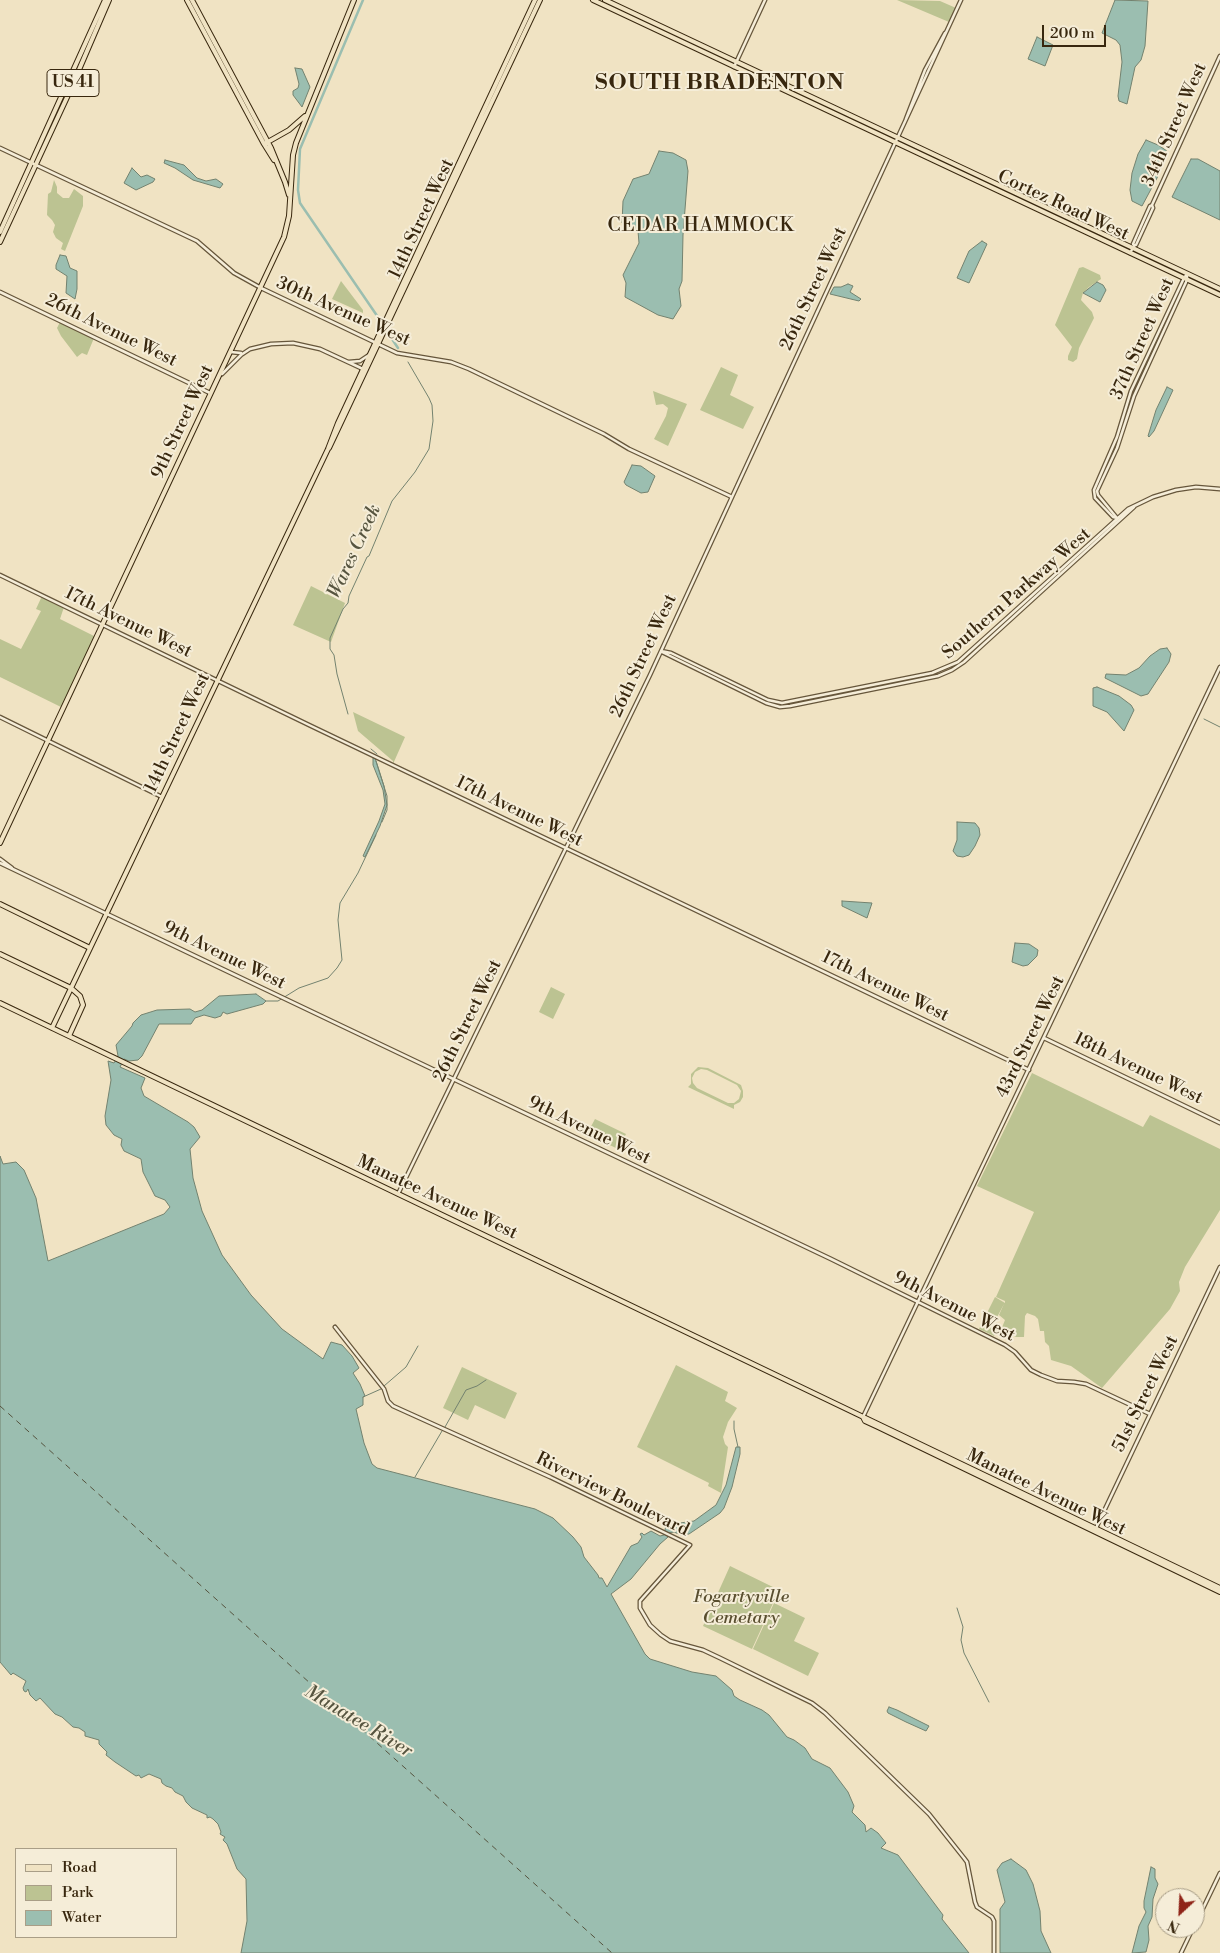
<!DOCTYPE html>
<html>
<head>
<meta charset="utf-8">
<style>
  body { margin:0 }
  #map { position:relative; width:1220px; height:1953px; overflow:hidden; background:#f0e3c3; font-family:"Libre Bodoni",serif }
  canvas { display:block }
  .legend { position:absolute; left:15px; top:1848px; width:162px; height:90px; box-sizing:border-box; background:#f5edd8; border:1px solid #a99e87; margin:0; padding:6px 9px; list-style:none; font-size:15px; color:#38270e }
  .legend li { display:flex; align-items:center; gap:10px; height:25px }
  .legend b { width:25px; border:1px solid #a99e87 }
  .north { position:absolute; left:1155px; top:1888px; width:50px; height:50px; box-sizing:border-box; background:#f5edd8; border:1px solid #a99e87; border-radius:50%; rotate:205deg; font-size:14px; font-weight:700; line-height:20px; text-align:center; color:#38270e }
  .north::after { content:''; display:block; margin:auto; width:18px; height:22px; background:#8f2418; clip-path:polygon(50% 0,100% 100%,50% 72%,0 100%) }
  .scale { position:absolute; left:1042px; top:25px; width:64px; height:22px; box-sizing:border-box; border:2px solid #38270e; border-top:0; padding-left:6px; font-size:15px; line-height:18px; white-space:nowrap; color:#38270e; -webkit-text-stroke:4px #f5edd8; paint-order:stroke }
</style>
</head>
<body>
<div id="map">
<canvas width="1220" height="1953"></canvas>
<ul class="legend">
<li><b style="height:6px;background:#f0e3c3"></b>Road</li>
<li><b style="height:14px;background:#bcc392"></b>Park</li>
<li><b style="height:14px;background:#9bbeb0"></b>Water</li>
</ul>
<div class="north">N</div>
<div class="scale">200 m</div>
</div>
<script>
const c = document.querySelector('canvas').getContext('2d');
c.lineJoin = 'round';
function paint(path, color) { c.fillStyle = color; c.fill(path, 'evenodd'); }
const poly = rows => new Path2D(rows.map(r => 'M' + r).join(''));
function stroke(path, color, width, dash) { c.strokeStyle = color; c.lineWidth = width; c.lineCap = dash ? 'butt' : 'round'; c.setLineDash(dash || []); c.stroke(path); }
function drawText(font, color, halo, rows, align = 'center') {
  c.font = font + ' "Libre Bodoni",serif'; c.lineWidth = 4; c.setLineDash([]); c.textBaseline = 'middle'; c.strokeStyle = halo; c.fillStyle = color; for (const [text, x, y, turn = 0] of rows) {
    c.save(); c.translate(x, y); c.rotate((+turn || 0) * Math.PI / 180); c.textAlign = isNaN(turn) ? turn : align; if (halo) c.strokeText(text, 0, 0); c.fillText(text, 0, 0); c.restore();
  }
}
paint(poly([
  [897,0,940,1,956,8,949,22],
  [54,180,57,187,57,193,63,198,69,198,74,189,83,196,83,206,65,251,61,249,63,243,56,238,53,232,55,225,52,220,47,215,48,194,51,192],
  [1083,267,1100,275,1101,279,1089,287,1083,293,1081,300,1092,312,1094,318,1079,348,1077,359,1073,362,1068,360,1068,356,1072,347,1055,325,1079,268],
  [341,281,363,310,363,313,332,299],
  [60,322,94,338,87,355,82,353,77,357,61,336,57,328],
  [721,367,738,375,730,395,754,407,743,429,700,410],
  [653,391,687,404,668,446,654,439,666,416,668,408,663,404,656,405],
  [311,586,345,603,331,642,293,625],
  [42,596,64,607,60,619,96,637,63,708,0,677,0,639,21,649,41,611,36,609],
  [353,712,405,737,393,764,393,761,358,731],
  [551,987,565,994,553,1019,539,1012],
  [698,1067,708,1068,741,1085,743,1091,743,1097,740,1102,734,1105,734,1109,688,1087,691,1084,691,1074],
  [701,1069,707,1070,737,1085,741,1091,739,1099,734,1103,728,1103,697,1088,693,1083,692,1078,695,1072],
  [1032,1073,1143,1127,1150,1115,1220,1149,1220,1210,1185,1267,1179,1282,1180,1291,1170,1309,1102,1388,1071,1366,1051,1360,1049,1346,1045,1342,1044,1331,1040,1331,1038,1319,1035,1316,1027,1313,1025,1316,1024,1337,1016,1337,1001,1330,1005,1320,999,1315,1004,1304,994,1323,999,1326,994,1336,979,1329,995,1297,1005,1303,1005,1301,996,1297,1034,1212,977,1186],
  [595,1119,626,1134,618,1149,587,1134],
  [676,1365,728,1392,725,1401,737,1408,728,1422,723,1437,725,1444,728,1447,721,1493,708,1486,709,1483,637,1447],
  [462,1367,517,1393,505,1419,475,1405,468,1420,443,1408],
  [730,1566,779,1590,752,1649,703,1626],
  [774,1603,805,1618,794,1641,819,1653,808,1676,753,1649]
]), '#bcc392');
const water = poly([
  [1115,0,1148,1,1145,46,1141,60,1135,67,1127,104,1119,101,1118,96,1122,62,1120,45,1116,40,1102,33,1115,0],
  [1037,37,1053,45,1045,66,1028,59,1037,37],
  [295,68,302,69,310,87,302,107,293,95,293,91,298,88,299,84,295,68],
  [1146,140,1158,145,1167,151,1157,178,1142,206,1132,201,1130,190,1132,173,1138,154,1146,140],
  [659,151,673,153,686,160,688,171,683,235,682,281,679,289,681,306,673,319,658,315,625,297,626,283,623,275,639,243,638,231,622,223,623,201,633,179,649,174,659,151],
  [1191,159,1198,159,1220,171,1220,220,1172,197,1191,159],
  [165,160,184,165,197,178,206,181,216,179,223,184,220,188,193,180,175,168,164,163,165,160],
  [132,168,141,177,147,175,155,179,153,182,136,190,124,183,132,168],
  [982,241,987,244,969,283,957,278,969,251,982,241],
  [60,255,66,256,70,268,77,271,77,289,75,299,66,293,67,276,56,269,56,265,60,255],
  [1097,282,1103,285,1106,290,1100,302,1083,293,1097,282],
  [848,284,853,286,850,292,861,299,859,301,830,294,834,287,841,287,848,284],
  [1167,387,1173,390,1154,431,1149,437,1148,436,1156,410,1167,387],
  [632,465,641,466,655,476,648,492,641,493,626,485,624,482,632,465],
  [1167,648,1171,654,1169,662,1148,694,1141,696,1105,678,1106,674,1126,675,1139,668,1150,656,1160,649,1167,648],
  [1097,687,1119,696,1131,705,1134,710,1124,731,1107,712,1093,706,1093,688,1097,687],
  [373,757,375,758,384,786,387,805,380,826,365,857,363,856,379,821,385,804,383,790,373,765,373,757],
  [957,822,975,823,979,828,980,835,975,846,969,855,963,857,957,856,953,851,957,840,957,822],
  [842,901,872,903,867,918,842,906,842,901],
  [1015,943,1029,944,1038,950,1037,956,1028,965,1023,966,1012,962,1015,943],
  [256,994,266,1001,263,1004,227,1014,223,1012,221,1016,215,1018,204,1015,195,1018,191,1024,159,1024,142,1056,138,1060,129,1061,124,1059,120,1067,145,1078,141,1088,144,1096,188,1122,194,1127,200,1137,190,1149,193,1178,202,1211,222,1255,251,1295,282,1329,323,1359,331,1342,342,1345,352,1356,359,1368,353,1373,360,1384,365,1396,363,1397,363,1405,356,1409,364,1443,372,1464,377,1468,535,1509,553,1518,573,1537,581,1547,584,1557,598,1575,599,1578,602,1578,607,1587,631,1546,638,1543,642,1537,640,1534,642,1533,644,1535,651,1531,660,1536,664,1535,666,1525,694,1521,716,1505,726,1485,736,1447,740,1447,740,1454,732,1487,724,1508,720,1513,689,1534,681,1535,674,1532,668,1533,667,1536,668,1537,660,1544,631,1579,611,1594,645,1654,650,1659,692,1672,716,1676,732,1690,734,1696,740,1700,762,1710,769,1715,787,1737,794,1740,805,1748,812,1759,830,1768,848,1792,854,1806,852,1812,865,1825,866,1832,871,1828,878,1833,886,1843,881,1848,898,1855,943,1915,942,1919,969,1953,241,1953,247,1921,246,1879,237,1869,227,1844,223,1840,225,1837,220,1834,221,1832,218,1824,213,1819,210,1817,207,1818,207,1815,192,1808,186,1802,183,1796,175,1792,172,1788,166,1786,162,1783,161,1779,149,1774,141,1778,139,1775,136,1776,115,1762,106,1755,107,1752,99,1744,99,1740,85,1736,85,1732,79,1728,73,1727,62,1717,55,1714,40,1698,36,1701,30,1695,28,1689,26,1692,24,1691,23,1688,26,1681,13,1673,11,1675,0,1662,0,1156,3,1164,16,1162,24,1170,36,1198,48,1261,164,1214,170,1207,165,1200,155,1196,143,1172,141,1159,124,1151,121,1145,122,1139,114,1135,106,1125,105,1116,111,1080,108,1061,114,1063,118,1056,116,1045,132,1026,133,1023,141,1015,157,1010,190,1009,195,1012,202,1010,219,996,256,994],
  [889,1707,897,1710,929,1726,926,1731,906,1722,888,1713,887,1711,889,1707],
  [1011,1859,1026,1870,1033,1884,1040,1911,1041,1931,1051,1953,1000,1953,1000,1909,1005,1902,997,1870,1002,1863,1011,1859],
  [1151,1867,1155,1869,1155,1878,1158,1884,1153,1899,1152,1917,1148,1926,1149,1940,1146,1952,1132,1953,1139,1926,1146,1912,1144,1908,1144,1901,1151,1867]
]);
paint(water, '#9bbeb0');
stroke(water, '#73826f', 1);
stroke(poly([
  [348,714,337,674,334,655,330,649,330,638,343,609,348,603,349,596,367,557,369,556,392,501,415,472,429,449,433,421,432,405,429,398,408,362],
  [1204,719,1220,727],
  [371,749,377,754],
  [376,761,387,796,387,810,382,822],
  [266,1001,278,1001,299,988,328,978,337,968,342,960,338,920,340,903,358,873,376,835],
  [384,1386,406,1367,418,1346],
  [363,1397,381,1389],
  [734,1421,734,1429,738,1447],
  [445,1427,466,1390,477,1386,486,1380],
  [415,1477,442,1431],
  [957,1608,963,1627,961,1640,964,1653,989,1702]
]), '#73826f', 1);
stroke(poly([
  [363,0,300,149,298,190,300,203,382,323],
  [392,339,398,348]
]), '#9bbeb0', 2.5);
stroke(poly([
  [0,1406,612,1953]
]), '#56543f', 1, [6, 5]);
const minor = poly([
  [949,26,961,0],
  [734,67,765,0],
  [906,119,925,70,945,33],
  [0,148,197,241,234,273,261,288,397,353,451,362,469,369,604,434,629,449,732,497],
  [1134,245,1133,244,1150,206,1152,205],
  [1130,253,1134,246,1136,245,1153,208,1152,205,1220,56],
  [0,292,210,393],
  [231,352,241,353],
  [349,362,360,361,369,355],
  [222,374,241,355,250,349,271,344,293,343,320,349,363,369],
  [1117,518,1113,517,1095,498,1094,490,1117,437,1131,391,1184,278,1187,274],
  [1117,518,1098,495,1097,491,1117,448,1134,396,1187,280,1187,274],
  [0,575,309,725,1029,1070],
  [661,651,671,653,768,700,782,703,932,673,958,662,1128,509,1153,497,1176,490,1196,487,1220,489],
  [662,652,766,703,780,707,790,706,938,676,952,670,964,662,1134,507],
  [0,717,162,797],
  [0,859,12,868],
  [0,863,831,1259,1005,1345,1015,1352,1031,1370,1041,1375,1057,1381,1074,1382,1086,1384,1150,1414],
  [1044,1038,1220,1123],
  [398,1194,650,675,949,26],
  [335,1327,384,1389,388,1401,393,1406,550,1477,690,1545,640,1601,640,1608,650,1625,661,1635,670,1641,703,1650,720,1658,812,1703,825,1713,929,1814,964,1858,967,1862,975,1902,977,1907,992,1917,994,1921,994,1953],
  [863,1417,1220,667],
  [1096,1528,1220,1267],
  [1195,1925,1220,1873],
  [1181,1953,1193,1928]
]);
const major = poly([
  [187,0,264,144,274,160],
  [192,0,271,148,285,182,289,195],
  [593,0,1220,295],
  [605,0,1220,289],
  [266,143,289,130,305,116],
  [0,232,105,0],
  [0,242,69,93,109,0],
  [329,448,540,0],
  [0,843,284,237,289,216,293,155,296,143,354,0],
  [0,904,90,948],
  [0,954,71,988,80,996,83,1005,69,1036],
  [0,1003,1220,1588],
  [52,1028,328,449,338,423,535,0],
  [863,1417,865,1421,878,1427,1220,1592]
]);
stroke(minor, '#66563b', 5);
stroke(major, '#38270e', 6);
stroke(minor, '#f5edd8', 2.5);
stroke(major, '#f0e3c3', 4);
for (const [x, y, w] of [
  [73,83,52]
]) { const box = new Path2D(); box.roundRect(x - w / 2, y - 13.5, w, 27, 4); c.fillStyle = '#f5edd8'; c.fill(box); stroke(box, '#38270e', 1); }
drawText('bold 16px', '#38270e', null, [
  ["US 41",73,83]
]);
drawText('18px', '#38270e', '#f5edd8', [
  ["34th Street West",1175,125,-66],
  ["Cortez Road West",1063,206,25],
  ["14th Street West",422,219,-65],
  ["26th Street West",814,289,-65],
  ["30th Avenue West",343,312,24],
  ["26th Avenue West",111,331,26],
  ["37th Street West",1143,339,-66],
  ["9th Street West",183,422,-65],
  ["Southern Parkway West",1017,594,-41],
  ["17th Avenue West",128,623,26],
  ["26th Street West",644,656,-65],
  ["14th Street West",178,733,-65],
  ["17th Avenue West",519,812,26],
  ["9th Avenue West",224,956,26],
  ["17th Avenue West",885,987,26],
  ["26th Street West",468,1021,-64],
  ["43rd Street West",1031,1037,-64],
  ["18th Avenue West",1138,1069,26],
  ["9th Avenue West",589,1131,26],
  ["Manatee Avenue West",437,1198,25],
  ["9th Avenue West",954,1307,27],
  ["51st Street West",1146,1394,-64],
  ["Manatee Avenue West",1046,1493,26],
  ["Riverview Boulevard",612,1495,26]
]);
drawText('italic 18px', '#594e2f', '#f5edd8', [
  ["Fogartyville",741,1598],
  ["Cemetary",741,1619]
]);
c.letterSpacing = '1px';
drawText('19px', '#38270e', '#f5edd8', [
  ["CEDAR HAMMOCK",701,226]
]);
c.letterSpacing = '0px';
drawText('italic 19px', '#56543f', '#f5edd8', [
  ["Wares Creek",355,552,-65],
  ["Manatee River",358,1722,31]
]);
c.letterSpacing = '1px';
drawText('bold 22px', '#38270e', '#f5edd8', [
  ["SOUTH BRADENTON",720,84]
]);
c.letterSpacing = '0px';
</script>
</body>
</html>
